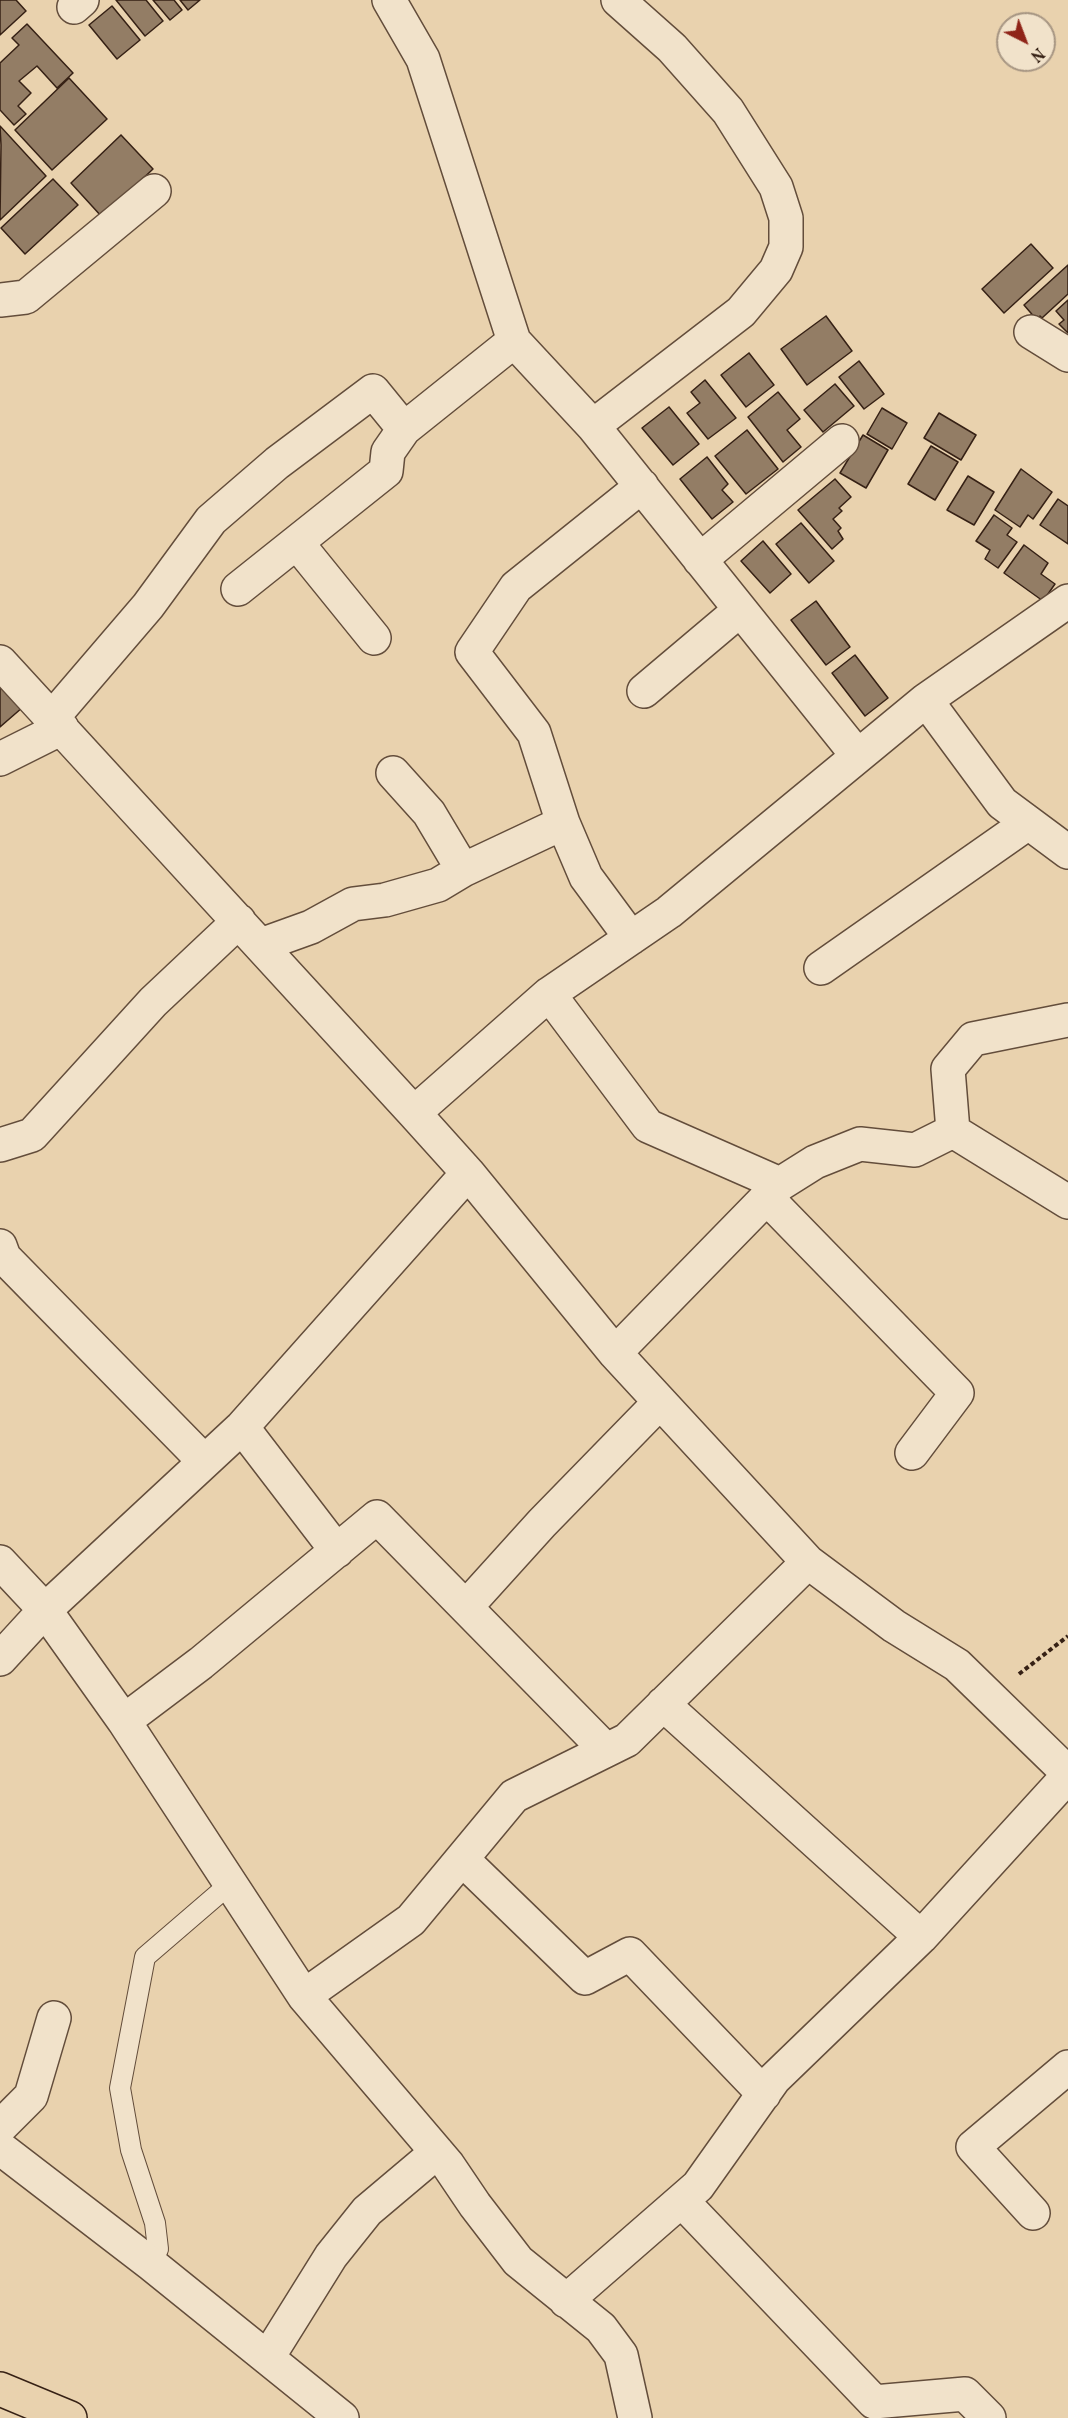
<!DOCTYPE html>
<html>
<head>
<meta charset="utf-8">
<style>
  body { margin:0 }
  #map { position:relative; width:1068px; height:2418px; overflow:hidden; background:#e9d2ae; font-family:Vollkorn,serif }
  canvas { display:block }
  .north { position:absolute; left:996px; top:12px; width:60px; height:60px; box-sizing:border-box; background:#f1e2ca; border:2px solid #a69582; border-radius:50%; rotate:138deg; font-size:16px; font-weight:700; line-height:24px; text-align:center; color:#362115 }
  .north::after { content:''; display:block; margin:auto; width:21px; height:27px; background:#8f2418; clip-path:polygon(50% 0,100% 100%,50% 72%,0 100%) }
</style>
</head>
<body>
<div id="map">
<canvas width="1068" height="2418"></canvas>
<div class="north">N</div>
</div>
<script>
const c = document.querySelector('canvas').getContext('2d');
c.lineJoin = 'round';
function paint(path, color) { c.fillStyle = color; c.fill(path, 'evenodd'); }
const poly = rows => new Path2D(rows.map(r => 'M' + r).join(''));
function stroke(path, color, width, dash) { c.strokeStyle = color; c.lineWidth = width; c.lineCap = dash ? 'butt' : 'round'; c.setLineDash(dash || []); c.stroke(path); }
const building = poly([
  [0,0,16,0,26,11,0,35,0,0],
  [116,0,146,0,163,21,145,36,116,0],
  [153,0,174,0,182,10,170,20,153,0],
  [180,0,200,0,188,10,180,0],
  [112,6,140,40,117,59,89,25,112,6],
  [27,24,73,73,57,88,37,66,19,81,31,93,18,106,26,114,14,125,0,110,0,63,19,45,12,38,27,24],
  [69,78,107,119,52,170,15,130,69,78],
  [0,126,46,176,0,220,1,145,0,126],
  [121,135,153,169,102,217,71,183,121,135],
  [53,179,78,205,25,254,1,228,53,179],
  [1031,244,1053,268,1004,313,982,289,1031,244],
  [1068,265,1068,294,1042,318,1040,316,1036,319,1024,305,1068,265],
  [1068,300,1068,333,1059,324,1064,320,1056,311,1068,300],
  [826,316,852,351,807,385,781,349,826,316],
  [749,353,774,385,746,407,721,375,749,353],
  [859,361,884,394,864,409,839,377,859,361],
  [705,380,736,418,708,439,687,413,700,403,691,392,705,380],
  [835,384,854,406,823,432,804,410,835,384],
  [778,392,800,419,787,430,801,447,783,462,748,417,778,392],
  [669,407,699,444,673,465,642,428,669,407],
  [882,408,907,423,892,449,867,434,882,408],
  [939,413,976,435,961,460,924,438,939,413],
  [747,430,778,469,746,494,715,456,747,430],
  [863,435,888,450,866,488,840,473,863,435],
  [931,446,958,462,935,500,908,484,931,446],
  [707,457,728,484,722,490,733,502,712,519,680,479,707,457],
  [1021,469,1052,492,1033,519,1028,515,1020,527,995,510,1021,469],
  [968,476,994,492,974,525,947,510,968,476],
  [835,479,851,497,839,508,842,511,833,519,841,528,838,531,843,539,832,549,798,510,835,479],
  [1058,499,1068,506,1068,544,1040,525,1058,499],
  [994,515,1012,528,1007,535,1017,542,998,568,985,559,990,550,976,541,994,515],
  [801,523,834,561,809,583,776,544,801,523],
  [763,541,791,574,770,593,741,561,763,541],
  [1024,545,1048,563,1041,574,1055,584,1043,601,1004,573,1024,545],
  [816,601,850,647,826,665,791,620,816,601],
  [855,655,888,698,865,716,832,673,855,655],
  [0,682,23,707,0,727,0,682]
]);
paint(building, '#937d65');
stroke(building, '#362115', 1.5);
const lane = poly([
  [151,2264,158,2249,155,2223,131,2150,120,2088,145,1957,231,1883]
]);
const street = poly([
  [389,0,423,59,514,341,593,426],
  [618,0,672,48,728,111,776,187,786,218,786,247,776,270,741,312,593,426,857,755],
  [74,7,82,0],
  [0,300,26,297,154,191],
  [1031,332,1068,355],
  [297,543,374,638],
  [700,560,842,441],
  [238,589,386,471,388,452,404,429],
  [0,662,414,1113,468,1173,615,1353,808,1562,894,1626,957,1665,1068,1773],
  [644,691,740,610],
  [926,700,1002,803,1068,852],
  [52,718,148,606,211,520,277,463,373,391,404,429,514,341],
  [0,759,62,728],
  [463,870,563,823],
  [631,938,586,877,563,823,534,733,472,652,516,587,642,486],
  [261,945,311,927,353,904,385,900,438,885,463,870,429,813,393,773],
  [821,968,1028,823],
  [549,994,648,1126,780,1184],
  [414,1113,549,994,669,912,926,700,1068,601],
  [953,1131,948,1069,973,1039,1068,1020],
  [0,1145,32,1135,153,1002,239,921],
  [766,1197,957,1393,912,1453],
  [0,1246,4,1257,204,1461],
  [615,1353,780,1184,815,1162,860,1144,915,1150,953,1131,1068,1202],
  [242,1427,337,1551],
  [0,1562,45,1610,124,1721,304,1996,448,2165,475,2205,518,2261,601,2328,621,2355,635,2418],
  [466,1607,542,1523,660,1402],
  [0,1659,45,1610,242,1427,468,1173],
  [663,1704,921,1937],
  [124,1721,201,1663,377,1517,606,1750],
  [462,1859,585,1978,630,1954,764,2094],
  [304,1996,411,1920,514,1796,627,1740,808,1562],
  [0,2127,31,2096,54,2018],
  [0,2148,151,2264,342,2418],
  [682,2201,874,2402,965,2394,989,2418],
  [1033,2213,973,2147,1068,2067],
  [566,2301,698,2186,774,2079,921,1937,1068,1776],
  [268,2357,331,2256,367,2211,437,2152]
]);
const highway = poly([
  [0,2389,70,2418]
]);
stroke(lane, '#634d3b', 22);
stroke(street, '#634d3b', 36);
stroke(highway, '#362115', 36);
stroke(poly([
  [1019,1674,1068,1636]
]), '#362115', 4, [4.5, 3]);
stroke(lane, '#f1e2ca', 20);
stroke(street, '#f1e2ca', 33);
stroke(highway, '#e9d2ae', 33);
</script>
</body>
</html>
